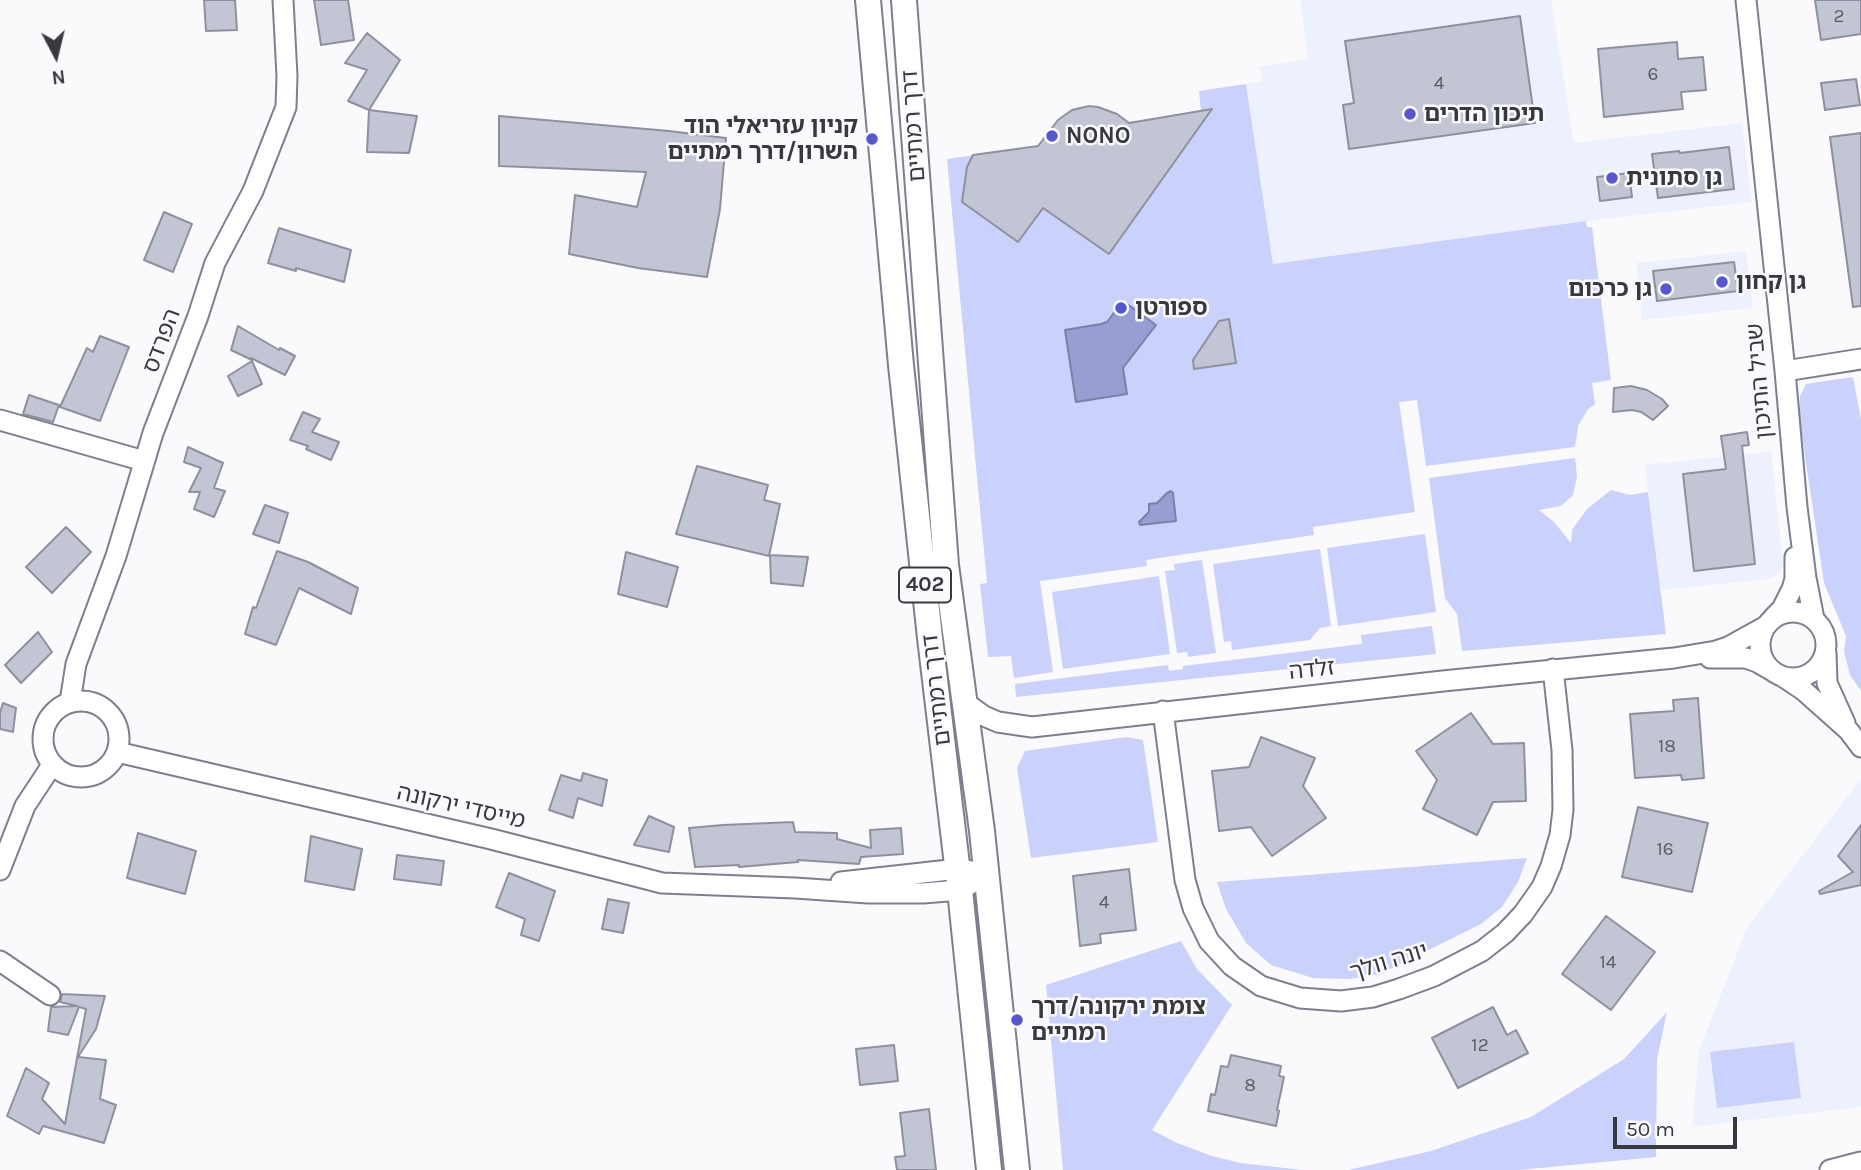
<!DOCTYPE html>
<meta charset="utf-8">
<style>
body{margin:0}
#map{position:relative;width:1861px;height:1170px;overflow:hidden;background:#fafafd;font-family:Karla,sans-serif}
canvas{display:block}
.north{position:absolute;left:21px;top:21px;width:70px;height:70px;-webkit-text-stroke:5px #fafafd;paint-order:stroke;rotate:173deg;font-size:19px;font-weight:700;line-height:28px;text-align:center;color:#38393f}
.north::after{content:'';display:block;margin:auto;width:24px;height:32px;background:#38393f;clip-path:polygon(50% 0,100% 100%,50% 72%,0 100%)}
.scale{position:absolute;left:1613px;top:1117px;width:124px;height:32px;box-sizing:border-box;border:4px solid #38393f;border-top:0;padding-left:9px;font-size:21px;line-height:24px;white-space:nowrap;color:#38393f;-webkit-text-stroke:5px #fafafd;paint-order:stroke}
</style>
<div id="map">
<canvas width="1861" height="1170"></canvas>
<div class="north">N</div>
<div class="scale">50 m</div>
</div>
<script>
const ctx = document.querySelector('canvas').getContext('2d');
ctx.lineJoin = 'round';
function paint(path, color) { ctx.fillStyle = color; ctx.fill(path, 'evenodd'); }
const toPath = rows => new Path2D(rows.map(r => 'M' + r).join(''));
function stroke(path, color, width, dash) { ctx.strokeStyle = color; ctx.lineWidth = width; ctx.lineCap = dash ? 'butt' : 'round'; ctx.setLineDash(dash || []); ctx.stroke(path); }
function write(font, color, halo, rows, align = 'center') {
  ctx.font = font + ' Karla,"Noto Sans Hebrew",sans-serif'; ctx.lineWidth = 5; ctx.setLineDash([]); ctx.textBaseline = 'middle'; ctx.strokeStyle = halo; ctx.fillStyle = color; for (const [text, x, y, turn = 0] of rows) {
    ctx.save(); ctx.translate(x, y); ctx.rotate((+turn || 0) * Math.PI / 180); ctx.textAlign = isNaN(turn) ? turn : align; if (halo) ctx.strokeText(text, 0, 0); ctx.fillText(text, 0, 0); ctx.restore();
  }
}
paint(toPath([
 [1300,0,1551,0,1574,143,1742,123,1752,202,1586,221,1273,264,1246,84,1262,82,1260,67,1308,59],
 [1746,251,1753,308,1642,320,1636,263],
 [1771,451,1783,564,1781,570,1776,576,1769,579,1661,590,1645,465],
 [1861,779,1861,1107,1692,1127,1699,1050,1747,928]
]), '#edf0fd');
paint(toPath([
 [1246,84,1273,264,1586,221,1587,227,1592,227,1611,380,1592,383,1595,404,1588,409,1578,426,1575,447,1426,466,1417,400,1399,402,1415,512,1313,527,1314,535,1146,560,1147,566,1040,581,1053,672,1014,678,1011,656,988,657,980,584,987,583,947,159,1038,146,1072,110,1080,107,1089,106,1112,114,1114,112,1137,129,1147,126,1146,120,1201,111,1199,91],
 [1853,377,1861,419,1861,691,1850,675,1844,651,1846,636,1824,583,1799,416,1800,396,1806,384],
 [1575,458,1577,477,1573,495,1561,506,1539,510,1554,522,1571,543,1572,530,1587,509,1611,490,1630,495,1648,492,1666,634,1462,651,1457,614,1445,598,1429,478],
 [1425,534,1436,612,1338,626,1327,548],
 [1320,549,1331,626,1320,628,1310,640,1232,650,1231,641,1224,642,1213,564],
 [1202,560,1216,653,1188,657,1187,652,1177,653,1165,571,1175,570,1174,564],
 [1159,576,1170,654,1063,669,1052,592],
 [1432,626,1436,654,1016,697,1015,684,1168,665,1169,671,1183,669,1183,666,1362,644,1361,635],
 [1127,737,1143,740,1158,842,1031,858,1017,768,1025,751],
 [1527,858,1518,882,1502,907,1481,924,1380,974,1349,979,1313,978,1271,965,1246,943,1226,909,1217,882],
 [1181,941,1197,969,1232,1005,1152,1130,1177,1143,1212,1156,1241,1163,1302,1170,1063,1170,1046,985],
 [1667,1012,1657,1059,1656,1157,1519,1170,1348,1170,1431,1151,1531,1117,1624,1059],
 [1794,1042,1801,1098,1717,1108,1710,1052]
]), '#cad1fb');
const water = toPath([
 [1123,301,1156,325,1123,368,1127,394,1076,402,1065,330,1101,324,1107,322,1123,301],
 [1171,491,1173,493,1176,521,1140,525,1139,522,1149,512,1149,504,1157,503,1167,493,1171,491]
]);
paint(water, '#989ed2');
stroke(water, '#7b80a6', 2);
const building = toPath([
 [204,0,235,0,237,30,206,31,204,0],
 [314,0,348,0,354,40,321,45,314,0],
 [1815,0,1861,0,1861,34,1821,40,1815,0],
 [1520,16,1535,123,1349,149,1343,105,1354,103,1345,41,1520,16],
 [367,33,400,60,369,110,348,101,367,70,345,63,367,33],
 [1677,42,1678,59,1703,57,1706,90,1681,92,1683,109,1604,117,1598,49,1677,42],
 [1856,79,1860,105,1825,110,1821,83,1856,79],
 [1089,106,1098,107,1117,114,1129,123,1212,109,1109,254,1043,208,1018,242,962,202,967,167,973,155,1038,146,1058,120,1072,110,1089,106],
 [369,110,417,116,409,153,367,152,369,110],
 [499,116,669,131,726,138,720,209,707,277,638,268,569,254,575,195,637,207,646,172,499,166,499,116],
 [1861,133,1861,306,1853,307,1830,137,1861,133],
 [1729,147,1734,189,1658,198,1652,154,1679,151,1680,153,1729,147],
 [1629,173,1632,197,1600,201,1597,177,1629,173],
 [164,212,192,224,173,272,144,260,164,212],
 [279,228,351,250,344,282,296,268,296,271,268,263,279,228],
 [1734,262,1738,291,1657,301,1653,271,1734,262],
 [1229,319,1236,363,1194,369,1193,360,1219,321,1229,319],
 [238,326,279,350,280,348,295,356,285,375,251,358,252,360,231,350,238,326],
 [100,336,129,347,100,421,60,407,87,348,93,352,100,336],
 [252,361,262,384,238,396,228,376,252,361],
 [1631,386,1647,390,1662,399,1668,406,1653,420,1641,412,1632,410,1613,412,1614,388,1631,386],
 [29,395,59,405,53,422,23,414,29,395],
 [303,412,320,419,312,432,339,442,331,460,306,449,308,446,290,440,303,412],
 [1747,432,1749,445,1742,446,1755,564,1694,571,1683,474,1726,469,1721,436,1747,432],
 [188,447,223,463,214,488,225,491,214,517,194,509,200,492,189,492,201,468,184,462,188,447],
 [697,466,768,485,764,500,780,504,769,556,676,534,697,466],
 [265,505,288,513,279,543,253,534,265,505],
 [66,527,91,552,52,593,26,567,66,527],
 [277,551,308,562,358,588,351,614,299,588,276,645,245,634,253,607,256,608,277,551],
 [626,552,678,567,667,607,618,594,626,552],
 [770,555,808,557,803,586,771,583,770,555],
 [38,632,52,652,21,683,5,665,38,632],
 [1698,698,1704,778,1682,780,1681,775,1635,778,1630,714,1674,711,1673,700,1698,698],
 [3,703,16,708,13,732,0,729,0,713,3,703],
 [1471,713,1493,744,1524,743,1526,801,1493,802,1477,835,1423,809,1437,780,1416,751,1471,713],
 [1261,737,1315,758,1303,786,1326,818,1272,856,1251,827,1219,831,1212,771,1249,767,1261,737],
 [583,773,607,780,602,806,578,798,573,818,549,810,561,775,581,781,583,773],
 [1638,807,1708,823,1692,892,1622,877,1638,807],
 [649,816,674,827,669,852,634,845,649,816],
 [793,822,795,832,837,833,837,839,871,848,870,830,901,828,903,854,861,857,859,864,798,860,798,862,739,867,739,865,695,867,689,828,723,825,793,822],
 [1861,825,1861,885,1820,894,1819,891,1853,872,1838,856,1861,825],
 [138,833,196,851,185,894,127,878,138,833],
 [311,836,362,849,354,890,305,881,311,836],
 [397,855,444,861,441,885,394,879,397,855],
 [1129,869,1136,930,1100,934,1101,943,1080,946,1073,876,1129,869],
 [509,873,555,891,539,941,521,935,525,919,496,907,509,873],
 [608,899,629,903,623,933,602,929,608,899],
 [1606,916,1655,952,1611,1010,1562,974,1606,916],
 [62,994,105,996,96,1029,78,1057,106,1060,100,1099,116,1105,104,1143,43,1126,39,1134,7,1116,26,1068,49,1083,42,1099,65,1124,86,1009,79,1007,68,1035,48,1031,51,1007,77,1006,60,1002,62,994],
 [1493,1007,1507,1035,1516,1030,1528,1053,1458,1088,1432,1038,1493,1007],
 [894,1045,898,1081,860,1085,856,1049,894,1045],
 [1231,1055,1281,1066,1279,1076,1284,1077,1277,1110,1279,1111,1276,1126,1208,1111,1211,1094,1215,1095,1221,1066,1228,1067,1231,1055],
 [929,1109,936,1170,897,1170,895,1157,905,1156,900,1113,929,1109]
]);
paint(building, '#c2c5d4');
stroke(building, '#8e909f', 2);
const minor = toPath([
 [1746,0,1785,371,1797,507,1806,578,1814,619],
 [1785,371,1861,359],
 [0,420,144,461],
 '1760 645a33 33 0 1 1 66 0a33 33 0 1 1-66 0Z',
 [1773,618,1782,609,1792,589,1795,579,1795,557],
 [1826,653,1827,683,1845,723],
 [1710,658,1746,658,1757,662,1771,670],
 [1782,676,1803,690,1849,731,1861,747],
 '43 739a38 38 0 1 1 76 0a38 38 0 1 1-76 0Z',
 [963,701,984,716,998,722,1032,727,1443,681,1674,658,1716,651,1728,647,1766,626],
 [70,702,76,664,116,556,153,433,198,316,215,263,253,191,286,107,287,76,283,0],
 [1163,711,1185,880,1193,908,1209,941,1232,966,1261,986,1300,998,1341,1001,1373,997,1399,989,1434,976,1482,951,1505,933,1523,914,1542,887,1551,866,1560,835,1563,810,1562,750,1553,669],
 [117,752,491,839,662,883,795,888,868,893,923,893,960,890,987,874],
 [0,870,25,806,52,765],
 [841,882,958,869,971,871],
 [0,961,50,995],
 [1830,1170,1861,1162]
]);
const major = toPath([
 [868,0,901,365,930,638,960,890,989,1170],
 [904,0,946,565,982,831,1017,1170]
]);
stroke(minor, '#7d7f8d', 23);
stroke(major, '#7d7f8d', 28);
stroke(minor, '#fff', 19);
stroke(major, '#fff', 24);
for (const [x, y, r, color] of [
 [1410,114,7,"#5857cf"],
 [1052,136,7,"#5857cf"],
 [872,139,7,"#5857cf"],
 [1612,178,7,"#5857cf"],
 [1722,282,7,"#5857cf"],
 [1666,289,7,"#5857cf"],
 [1121,308,7,"#5857cf"],
 [1017,1020,7,"#5857cf"]
]) { const dot = new Path2D(); dot.arc(x, y, r, 0, 2 * Math.PI); ctx.fillStyle = color; ctx.fill(dot); stroke(dot, '#fafafd', 2.5); }
write('19px', '#5a5c64', null, [
 ["2",1839,17],
 ["6",1653,75],
 ["4",1439,84],
 ["18",1667,747],
 ["16",1665,850],
 ["4",1104,903],
 ["14",1608,963],
 ["12",1480,1046],
 ["8",1250,1086]
]);
for (const [x, y, w] of [
 [925,585,52]
]) { const box = new Path2D(); box.roundRect(x - w / 2, y - 17.5, w, 35, 5); ctx.fillStyle = '#fafafd'; ctx.fill(box); stroke(box, '#38393f', 2); }
write('bold 21px', '#38393f', null, [
 ["402",925,585]
]);
write('bold 23px', '#38393f', '#fafafd', [
 ["תיכון הדרים",1424,114],
 ["קניון עזריאלי הוד",858,126,"right"],
 ["השרון/דרך רמתיים",858,152,"right"],
 ["NONO",1066,136],
 ["גן סתונית",1626,178],
 ["גן קחון",1736,282],
 ["גן כרכום",1652,289,"right"],
 ["ספורטן",1135,308],
 ["צומת ירקונה/דרך",1031,1007],
 ["רמתיים",1031,1033]
], 'left');
write('23px', '#38393f', '#fafafd', [
 ["דרך רמתיים",914,126,-94],
 ["הפרדס",162,341,-69],
 ["שביל התיכון",1760,381,-95],
 ["זלדה",1312,670,-6],
 ["דרך רמתיים",937,690,-97],
 ["מייסדי ירקונה",461,807,13],
 ["יונה וולך",1389,962,-17]
]);
</script>
